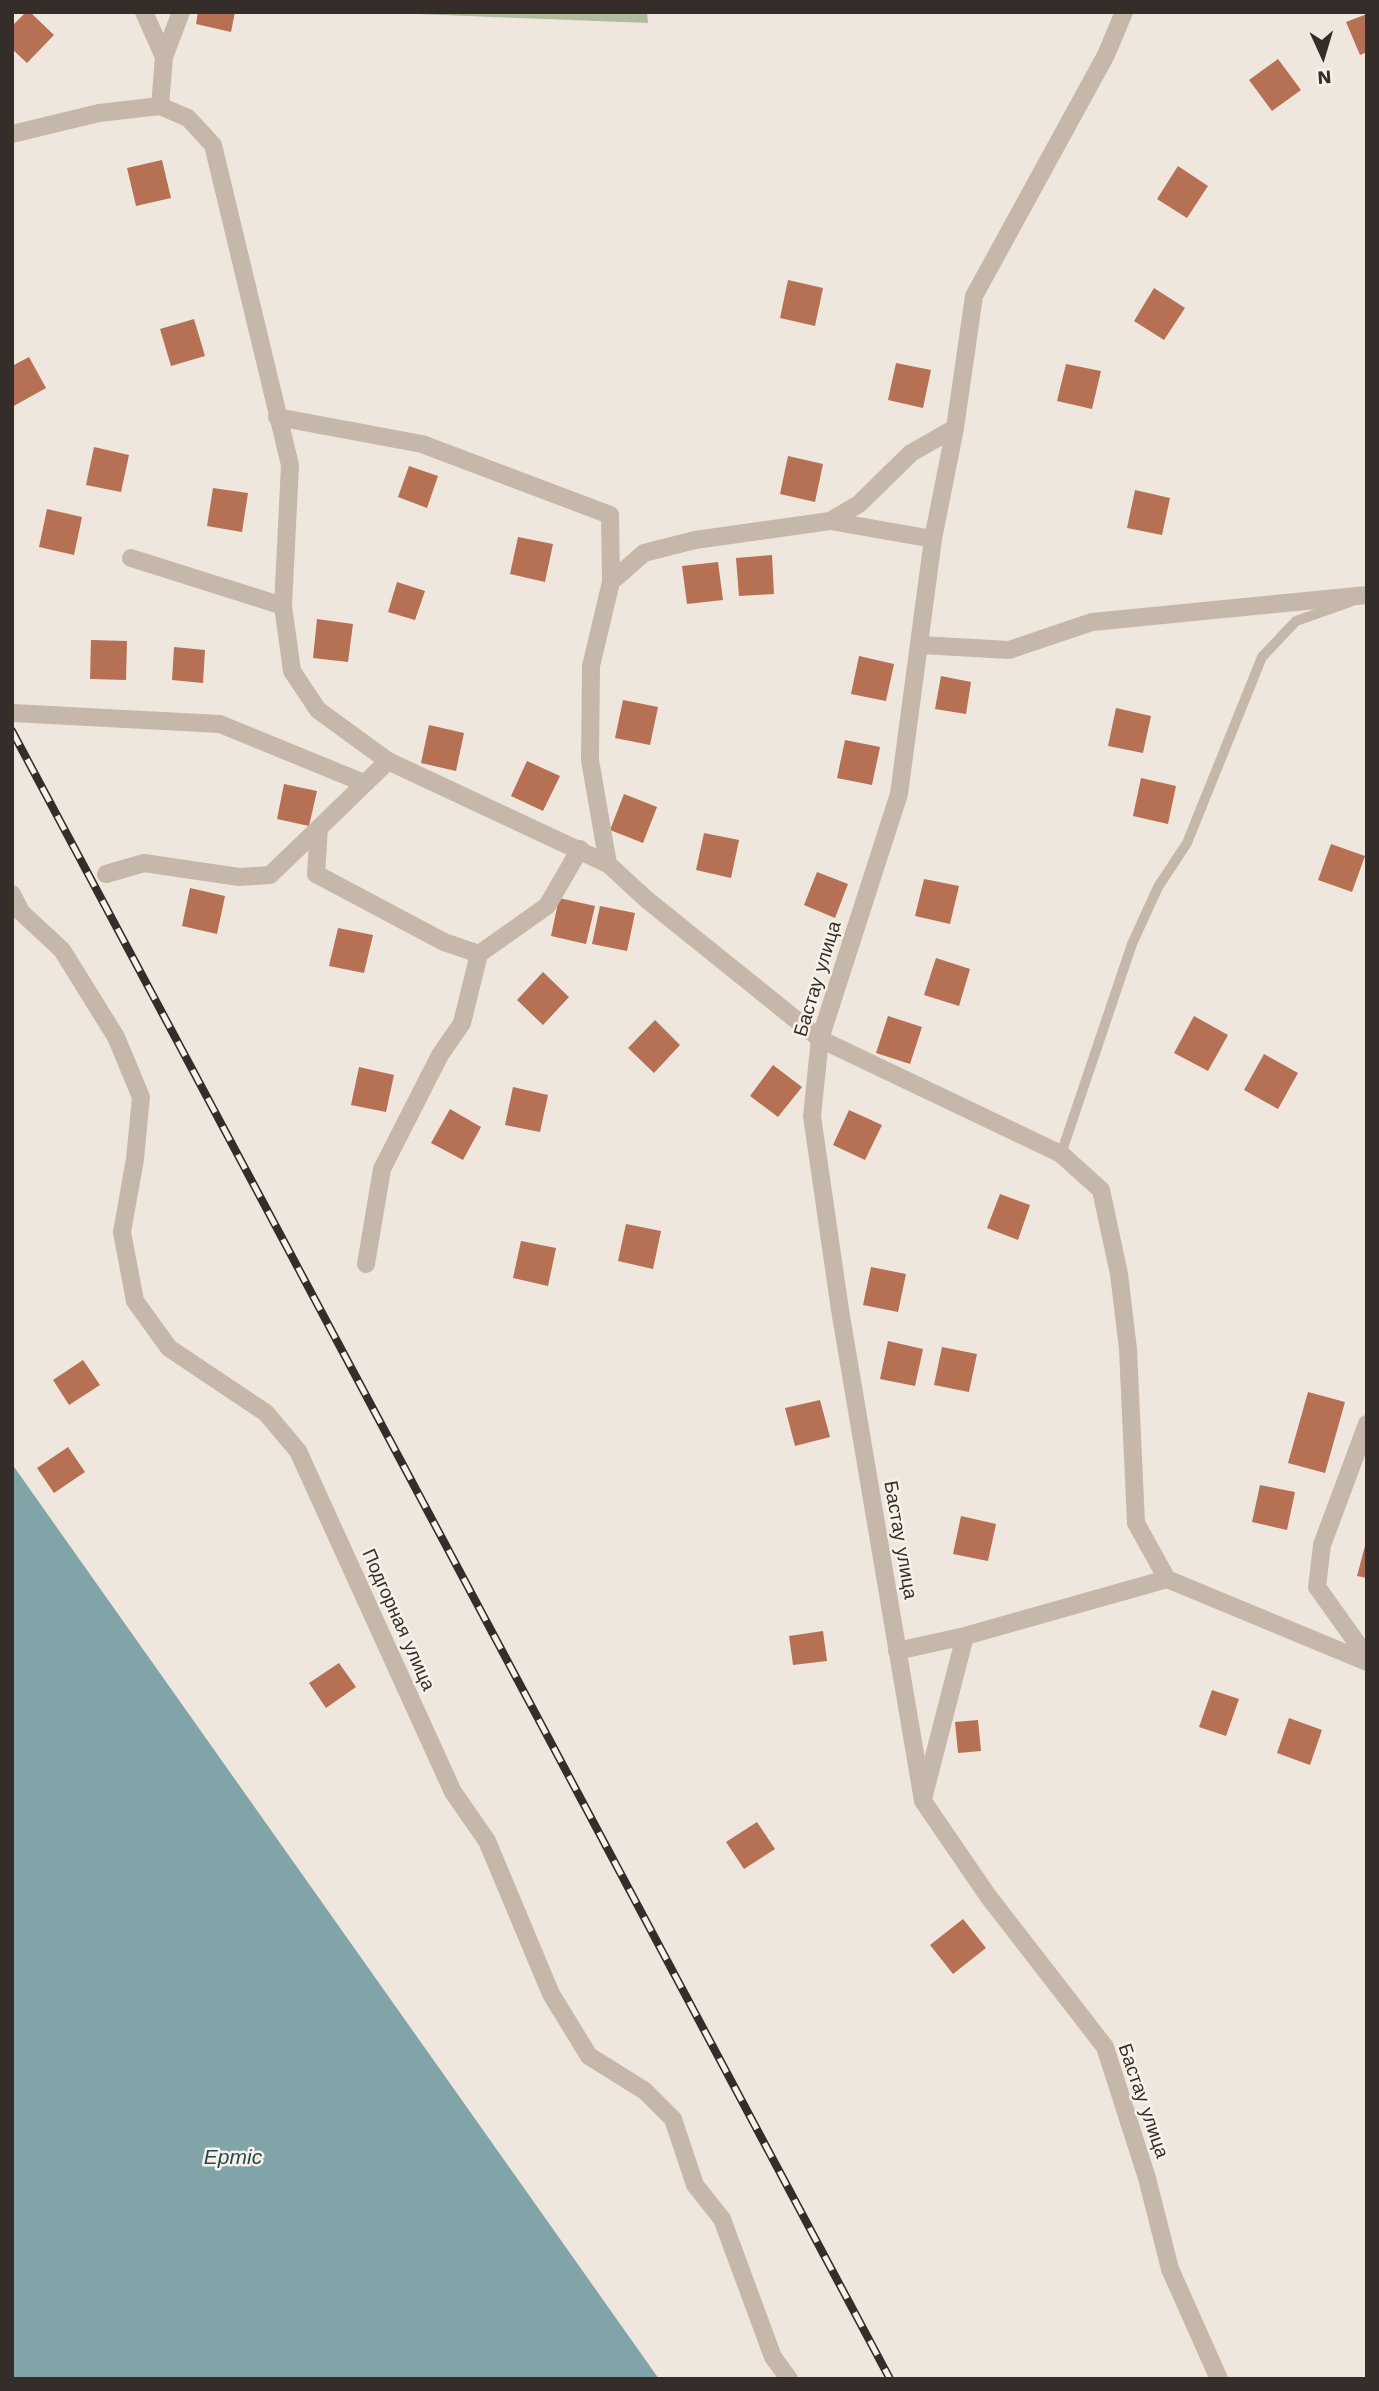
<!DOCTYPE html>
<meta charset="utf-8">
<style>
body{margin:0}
#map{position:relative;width:1379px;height:2391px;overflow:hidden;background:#efe7dd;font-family:"Work Sans",sans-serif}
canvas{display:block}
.frame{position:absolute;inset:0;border:14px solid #342d29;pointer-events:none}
.north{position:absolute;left:1288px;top:21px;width:70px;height:70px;-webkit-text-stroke:5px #f7f1e9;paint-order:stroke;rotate:176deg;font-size:19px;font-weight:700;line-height:28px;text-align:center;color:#342d29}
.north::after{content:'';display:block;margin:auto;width:24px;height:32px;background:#342d29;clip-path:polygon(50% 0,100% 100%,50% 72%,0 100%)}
</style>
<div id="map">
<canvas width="1379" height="2391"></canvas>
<div class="frame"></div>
<div class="north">N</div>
</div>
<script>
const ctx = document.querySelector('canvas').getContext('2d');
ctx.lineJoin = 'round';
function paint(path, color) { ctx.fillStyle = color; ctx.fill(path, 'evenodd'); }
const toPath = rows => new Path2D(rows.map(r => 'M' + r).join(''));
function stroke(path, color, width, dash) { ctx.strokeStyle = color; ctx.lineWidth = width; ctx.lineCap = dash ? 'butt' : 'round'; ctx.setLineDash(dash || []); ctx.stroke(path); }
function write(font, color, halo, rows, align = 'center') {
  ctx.font = font + ' "Work Sans",sans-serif'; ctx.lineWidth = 5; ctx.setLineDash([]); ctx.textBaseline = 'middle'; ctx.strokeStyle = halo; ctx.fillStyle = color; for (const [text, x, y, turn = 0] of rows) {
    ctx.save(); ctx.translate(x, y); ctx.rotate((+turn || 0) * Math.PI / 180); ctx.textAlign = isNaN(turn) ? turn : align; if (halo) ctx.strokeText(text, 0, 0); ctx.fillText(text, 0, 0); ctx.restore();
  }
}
paint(toPath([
 [365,12,647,12,648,23]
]), '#b0bc9f');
paint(toPath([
 [12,1464,659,2379,12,2379]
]), '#80a4a8');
paint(toPath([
 [26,12,30,12,54,35,27,63,12,49,12,26],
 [198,12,235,12,231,32,196,24],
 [1367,14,1367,52,1360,55,1346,22],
 [1278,59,1301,90,1272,111,1249,80],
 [162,160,171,198,136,206,127,168],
 [1178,166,1208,186,1187,218,1157,199],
 [788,280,823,288,815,326,780,318],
 [1154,288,1185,308,1164,340,1134,321],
 [194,319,205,356,171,366,160,329],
 [29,357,46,388,12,407,12,366],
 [896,363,931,370,923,408,888,400],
 [1066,364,1101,371,1092,409,1057,401],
 [94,447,129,455,121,492,86,485],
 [788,456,823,464,815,502,780,494],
 [409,466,438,476,427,508,398,497],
 [213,488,248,493,242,532,207,526],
 [1135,490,1170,498,1162,535,1127,528],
 [47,509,82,517,74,555,39,547],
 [518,537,553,544,545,582,510,574],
 [772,555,774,594,739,596,736,558],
 [718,562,723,600,687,604,682,566],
 [397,582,425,591,415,620,388,612],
 [317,619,353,624,348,662,313,658],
 [91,640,127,641,126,680,90,679],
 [174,647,205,650,203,683,172,680],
 [859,656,894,664,886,701,851,694],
 [941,676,971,682,966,714,935,709],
 [623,700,658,707,650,745,615,738],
 [1116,708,1151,716,1143,753,1108,746],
 [429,725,464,733,456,771,421,763],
 [845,740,880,747,872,785,837,778],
 [527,761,560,776,543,811,511,796],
 [1141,778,1176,786,1168,824,1133,816],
 [284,784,317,791,309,826,277,819],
 [624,794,657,807,643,843,610,830],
 [704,833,739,840,731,878,696,870],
 [1331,844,1365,856,1352,892,1318,880],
 [817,872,848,884,835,918,804,905],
 [924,879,959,886,950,924,915,916],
 [190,888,225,896,217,934,182,926],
 [559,898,595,906,586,944,551,936],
 [600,906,635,913,627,951,592,944],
 [338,928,373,935,364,973,329,966],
 [936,958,970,969,959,1006,924,995],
 [543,972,569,997,543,1025,517,1000],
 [888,1016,922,1027,910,1064,876,1053],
 [1194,1016,1228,1035,1208,1071,1174,1053],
 [655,1020,680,1045,654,1073,628,1048],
 [1264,1054,1298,1073,1278,1109,1244,1090],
 [773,1065,802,1087,778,1117,750,1096],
 [359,1067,394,1075,386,1112,351,1105],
 [513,1087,548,1095,540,1132,505,1125],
 [450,1109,481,1127,463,1160,431,1143],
 [849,1110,882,1125,865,1160,833,1145],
 [1000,1194,1030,1205,1018,1240,987,1228],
 [626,1224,661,1231,653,1269,618,1261],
 [521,1241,556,1248,548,1286,513,1278],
 [871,1267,906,1274,898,1312,863,1305],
 [888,1341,923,1349,915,1386,880,1379],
 [942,1347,977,1354,969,1392,934,1385],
 [83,1360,100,1385,69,1405,53,1380],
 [1308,1392,1345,1402,1325,1473,1288,1463],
 [820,1400,830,1437,795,1446,785,1408],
 [68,1447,85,1472,54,1493,37,1468],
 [1260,1485,1295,1492,1287,1530,1252,1522],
 [961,1516,996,1524,988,1561,953,1554],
 [1366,1542,1367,1542,1367,1578,1357,1576],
 [823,1631,827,1661,793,1665,789,1636],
 [339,1663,356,1687,326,1708,309,1683],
 [1212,1690,1239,1699,1226,1736,1199,1727],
 [1289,1718,1322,1730,1310,1765,1277,1753],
 [978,1720,981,1751,958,1753,955,1722],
 [757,1822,775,1849,744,1869,726,1842],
 [963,1919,986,1948,953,1974,930,1945]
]), '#b67154');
stroke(toPath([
 [1061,1154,1132,944,1158,887,1187,843,1262,657,1296,621,1350,602]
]), '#c5b8ab', 10);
stroke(toPath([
 [1124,12,1106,55,974,296,955,428,933,539,899,794,820,1039,812,1116,840,1310,923,1801,988,1896,1105,2047,1147,2178,1170,2269,1219,2379],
 [164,57,181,12],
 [12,134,99,113,160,106,164,57,144,12],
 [277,417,422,444,610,515,611,582],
 [830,521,859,504,911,453,955,428],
 [131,558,283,606],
 [921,645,1009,650,1092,622,1367,595],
 [12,713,220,724,364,783],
 [388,761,319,828,316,874,444,942,479,954],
 [608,864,590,760,591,666,611,582,644,553,695,540,830,521,933,539],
 [106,874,144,863,239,877,270,875,319,828],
 [12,894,21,912,62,950,116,1037,141,1097,135,1159,122,1232,135,1301,169,1348,266,1413,298,1451,453,1792,487,1841,551,1994,589,2056,645,2091,673,2119,695,2185,722,2219,773,2357,789,2379],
 [366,1264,382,1169,440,1055,462,1023,479,954,547,906,580,849],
 [1367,1424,1322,1545,1317,1587,1367,1657],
 [897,1651,965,1636],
 [924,1795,965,1636,1167,1579]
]), '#c5b8ab', 18);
stroke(toPath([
 [160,106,188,118,213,145,290,465,283,606,292,671,318,710,388,761,608,864,646,899,820,1039,1061,1154,1101,1190,1119,1274,1128,1349,1136,1523,1167,1579,1367,1662]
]), '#c5b8ab', 18);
const rail = toPath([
 [12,731,890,2379]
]);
stroke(rail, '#342d29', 8);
stroke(rail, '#f7f1e9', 5, [16]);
write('19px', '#342d29', '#f7f1e9', [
 ["Бастау улица",818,979,-73],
 ["Бастау улица",900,1540,80],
 ["Подгорная улица",398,1620,66],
 ["Бастау улица",1143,2101,71]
]);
write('italic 21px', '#244a50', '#f7f1e9', [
 ["Ертіс",233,2158]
]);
</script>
